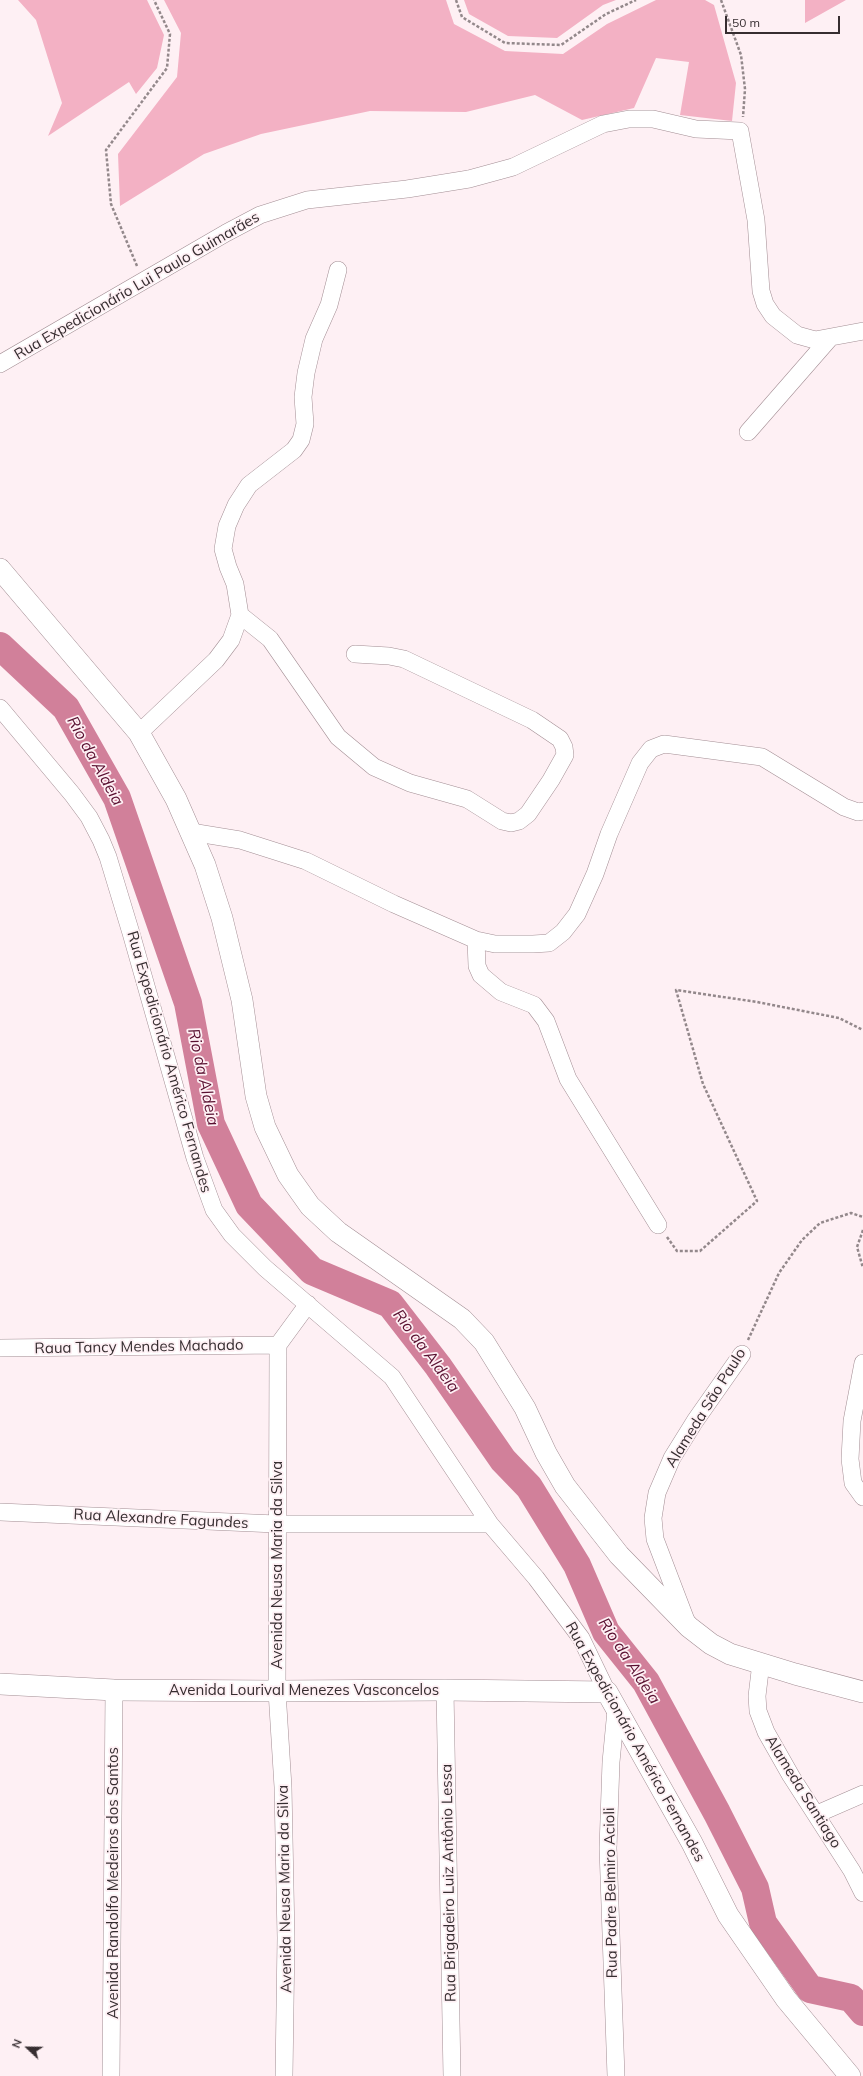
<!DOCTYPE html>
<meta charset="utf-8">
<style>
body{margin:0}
#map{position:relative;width:863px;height:2076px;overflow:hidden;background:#fef0f4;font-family:Mulish,sans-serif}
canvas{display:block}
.north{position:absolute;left:8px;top:2028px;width:40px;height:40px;-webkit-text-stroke:3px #fef0f4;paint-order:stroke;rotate:292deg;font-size:11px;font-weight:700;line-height:16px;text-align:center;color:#362d30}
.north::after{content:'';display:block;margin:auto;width:14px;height:18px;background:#362d30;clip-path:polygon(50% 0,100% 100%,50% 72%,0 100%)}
.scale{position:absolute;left:725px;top:16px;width:115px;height:18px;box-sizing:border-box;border:2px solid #362d30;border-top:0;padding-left:5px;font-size:12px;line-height:14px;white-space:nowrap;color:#362d30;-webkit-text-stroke:3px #fef0f4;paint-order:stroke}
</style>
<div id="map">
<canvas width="863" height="2076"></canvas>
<div class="north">N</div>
<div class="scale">50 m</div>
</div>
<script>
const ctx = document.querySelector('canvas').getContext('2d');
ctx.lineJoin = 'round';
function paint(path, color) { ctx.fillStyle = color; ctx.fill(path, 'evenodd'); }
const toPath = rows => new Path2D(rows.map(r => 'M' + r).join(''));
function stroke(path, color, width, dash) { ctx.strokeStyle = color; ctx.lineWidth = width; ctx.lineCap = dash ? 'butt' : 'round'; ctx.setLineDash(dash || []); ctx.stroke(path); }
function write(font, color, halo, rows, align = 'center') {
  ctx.font = font + ' Mulish,sans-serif'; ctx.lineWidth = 3.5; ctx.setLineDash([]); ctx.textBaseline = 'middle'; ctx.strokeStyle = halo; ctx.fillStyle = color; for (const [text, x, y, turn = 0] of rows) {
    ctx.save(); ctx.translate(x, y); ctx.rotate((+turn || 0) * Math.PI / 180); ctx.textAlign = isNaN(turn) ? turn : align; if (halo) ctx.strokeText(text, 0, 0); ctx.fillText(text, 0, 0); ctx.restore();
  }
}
paint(toPath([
 [18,0,147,0,164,35,157,68,136,94,129,82,48,136,62,103,36,20],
 [164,0,446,0,454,24,505,51,563,54,607,24,656,0,705,0,714,5,736,83,732,121,680,115,689,62,656,58,634,108,582,120,535,95,466,112,370,111,261,134,204,154,120,206,118,154,177,77,181,33],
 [464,0,616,0,603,5,557,38,508,36,469,14],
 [805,0,846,0,805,23]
]), '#f3b1c4');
stroke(toPath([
 [0,646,66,708,117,798,188,1003,211,1124,249,1205,312,1271,390,1304,438,1366,503,1460,529,1487,577,1565,606,1632,646,1682,717,1813,755,1888,763,1923,810,1989,851,1998,863,2012]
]), '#d1809a', 28);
const minor = toPath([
 [0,364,226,233,260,215,307,200,407,189,469,179,513,167,603,124,629,119,653,119,696,129,740,131,756,220,761,291,765,304,773,316,797,335,815,340,863,331],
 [748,432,830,338],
 [240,615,270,639,338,737,374,767,410,783,467,799,502,821,511,823,519,821,528,814,551,780,565,755,564,747,560,739,532,720,404,659,389,656,355,654],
 [0,708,72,794,89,817,101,840,108,857,131,933,195,1158,214,1210,232,1235,265,1268,392,1377,490,1524,536,1578,581,1638,607,1692],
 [139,733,216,660,231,640,240,615,235,584,228,567,223,549,227,526,236,505,249,485,294,450,301,440,305,424,303,397,306,373,314,339,329,305,338,270],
 [191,832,240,840,306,861,394,904,476,940,495,944,533,944,549,943,563,932,577,914,595,874,609,834,640,763,651,749,664,744,762,757,844,807,858,812,863,811],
 [476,940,477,966,481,975,501,992,534,1005,546,1021,568,1079,658,1225],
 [0,1348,278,1345],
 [863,1363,852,1421,850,1459,853,1483,863,1497],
 [0,1512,276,1524,490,1524],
 [687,1623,655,1539,653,1518,657,1493,672,1458,695,1421,742,1354],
 [761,1663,757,1696,758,1711,766,1732,791,1776,852,1871,863,1893],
 [445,1690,452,2076],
 [817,1814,863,1794],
 [111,2076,114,1690],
 [284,2076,286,1938,283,1787,277,1691,278,1345,308,1304],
 [616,2076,608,1848,611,1762,616,1710]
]);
const tertiary = toPath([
 [0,569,139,733,176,799,205,865,222,918,242,1000,256,1096,265,1127,288,1175,310,1206,338,1232,462,1319,484,1342,525,1408,546,1453,565,1486,619,1555,689,1627,711,1644,730,1654,795,1674,863,1692],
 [0,1684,114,1690,277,1691,445,1690,607,1692,692,1843,728,1915,786,1999,850,2076]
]);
stroke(minor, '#a38e94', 18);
stroke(tertiary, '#a38e94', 22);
stroke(toPath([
 [456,0,462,17,505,43,561,45,606,14,636,0],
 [721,0,741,55,745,89,743,117],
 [137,266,111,204,106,150,167,68,170,34,154,0],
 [863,1230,857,1247,863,1268],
 [667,1237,677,1251,700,1251,757,1201,703,1084,676,990,757,1002,839,1018,863,1030],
 [748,1340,779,1273,802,1240,820,1223,851,1213,863,1217]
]), '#93888b', 2.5, [3, 2]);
stroke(minor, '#fff', 17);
stroke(tertiary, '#fff', 21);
write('15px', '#362d30', '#fef0f4', [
 ["Rua Expedicionário Lui Paulo Guimarães",137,286,-30],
 ["Rua Expedicionário Américo Fernandes",169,1062,74],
 ["Raua Tancy Mendes Machado",139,1347,-1],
 ["Alameda São Paulo",706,1408,-58],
 ["Rua Alexandre Fagundes",161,1519,3],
 ["Avenida Neusa Maria da Silva",277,1565,-90],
 ["Avenida Lourival Menezes Vasconcelos",304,1690],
 ["Rua Expedicionário Américo Fernandes",635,1742,61],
 ["Alameda Santiago",803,1792,58],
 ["Avenida Randolfo Medeiros dos Santos",113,1883,-90],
 ["Rua Brigadeiro Luiz Antônio Lessa",449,1883,-91],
 ["Avenida Neusa Maria da Silva",285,1889,-91],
 ["Rua Padre Belmiro Acioli",611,1893,-91]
]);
write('italic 16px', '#591030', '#fef0f4', [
 ["Rio da Aldeia",95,761,61],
 ["Rio da Aldeia",203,1077,78],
 ["Rio da Aldeia",426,1351,53],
 ["Rio da Aldeia",629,1661,57]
]);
</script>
